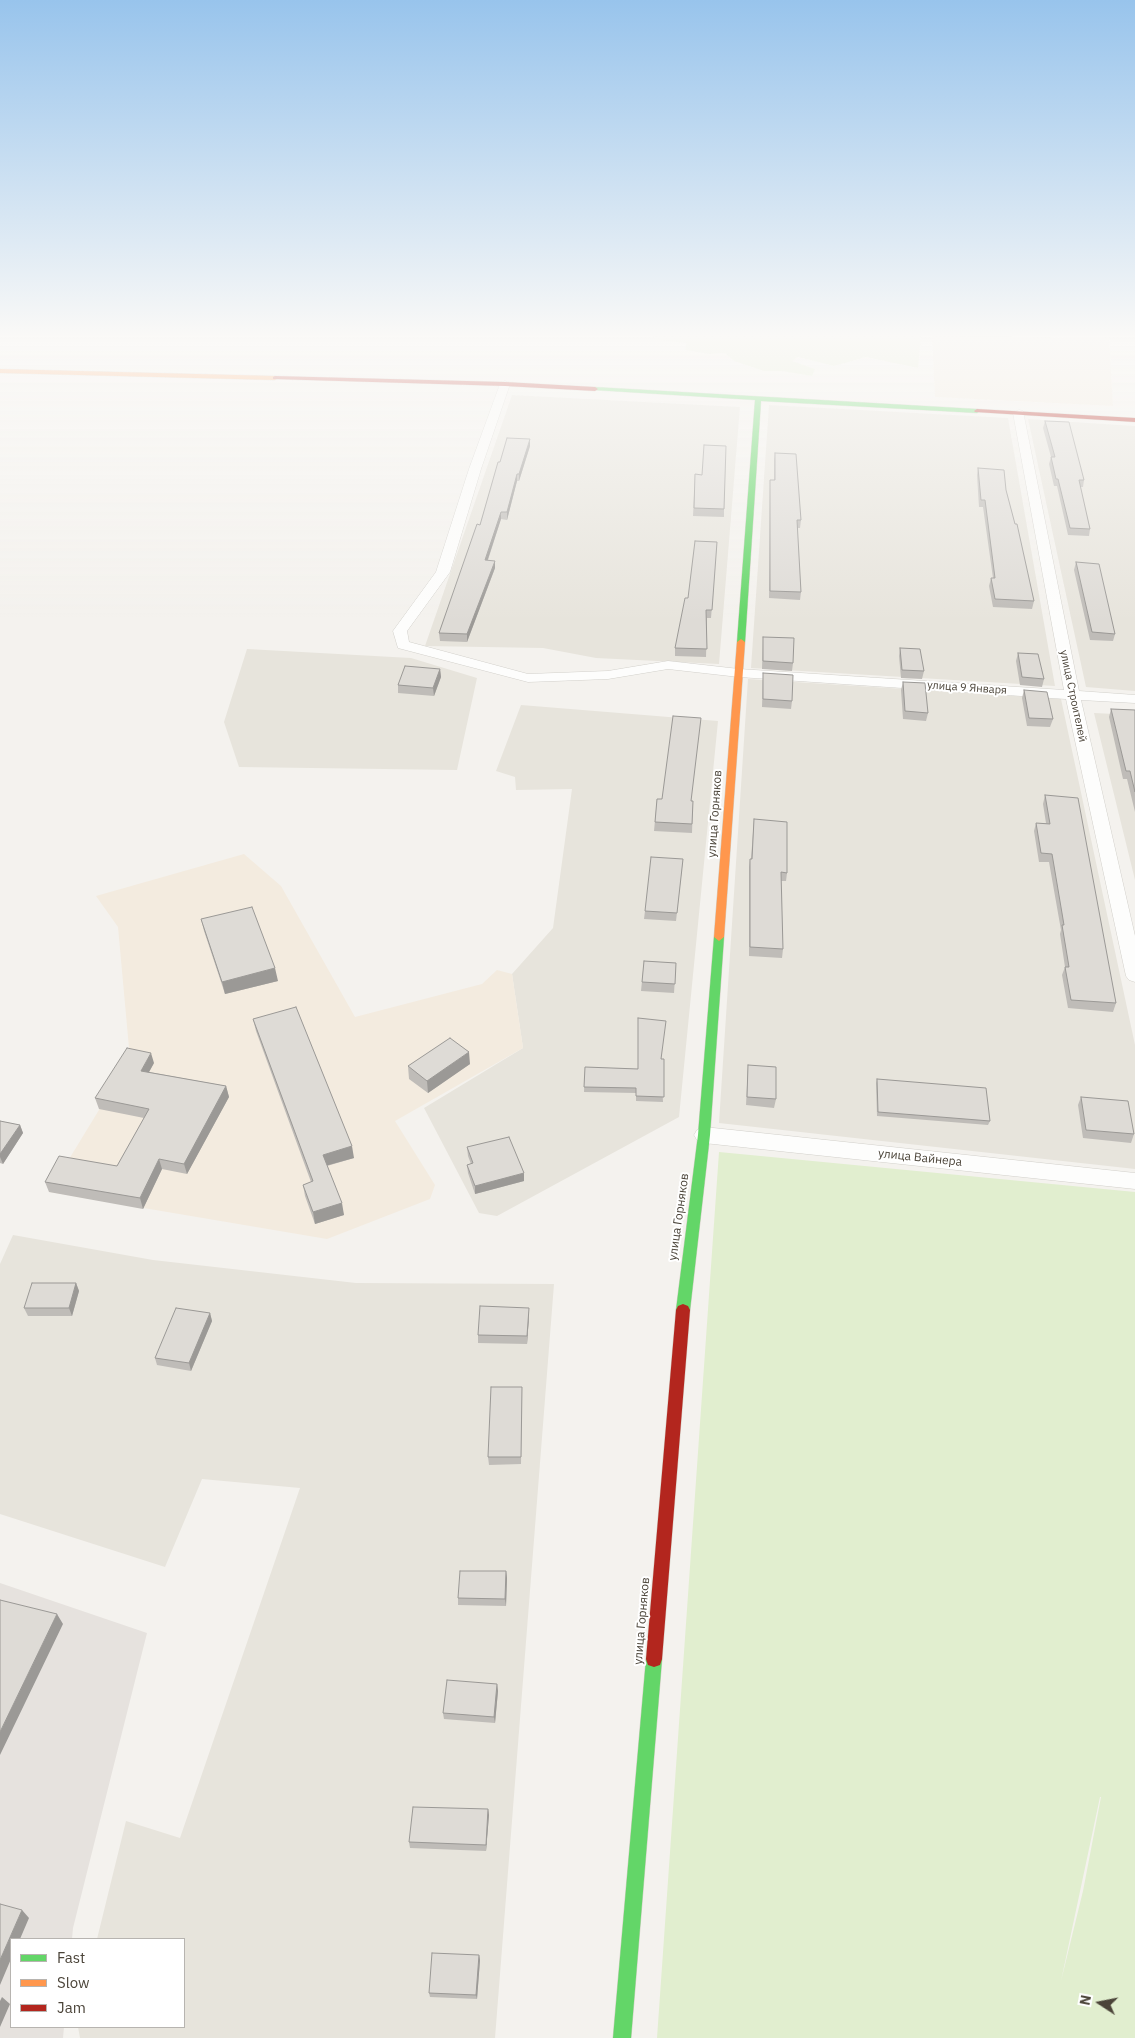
<!DOCTYPE html>
<meta charset="utf-8">
<style>
body{margin:0}
#map{position:relative;width:1135px;height:2038px;overflow:hidden;background:#f4f2ee;font-family:"IBM Plex Sans",sans-serif}
canvas{display:block}
.legend{position:absolute;left:10px;top:1938px;width:175px;height:90px;box-sizing:border-box;background:#fff;border:1px solid #b7b4b0;margin:0;padding:6px 9px;list-style:none;font-size:15px;color:#4b4439}
.legend li{display:flex;align-items:center;gap:10px;height:25px}
.legend b{width:25px;border:1px solid #b7b4b0}
.north{position:absolute;left:1075px;top:1978px;width:50px;height:50px;-webkit-text-stroke:4px #fff;paint-order:stroke;rotate:281deg;font-size:14px;font-weight:700;line-height:20px;text-align:center;color:#4b4439}
.north::after{content:'';display:block;margin:auto;width:18px;height:22px;background:#4b4439;clip-path:polygon(50% 0,100% 100%,50% 72%,0 100%)}
</style>
<div id="map">
<canvas width="1135" height="2038"></canvas>
<ul class="legend">
<li><b style="height:6px;background:#63d668"></b>Fast</li>
<li><b style="height:6px;background:#ff974d"></b>Slow</li>
<li><b style="height:6px;background:#b3261e"></b>Jam</li>
</ul>
<div class="north">N</div>
</div>
<script>
const ctx = document.querySelector('canvas').getContext('2d');
ctx.lineJoin = 'round';
function paint(path, color) { ctx.fillStyle = color; ctx.fill(path, 'evenodd'); }
const toPath = rows => new Path2D(rows.map(r => 'M' + r).join(''));
function stroke(path, color, width, dash) { ctx.strokeStyle = color; ctx.lineWidth = width; ctx.lineCap = dash ? 'butt' : 'round'; ctx.setLineDash(dash || []); ctx.stroke(path); }
function write(font, color, halo, rows, align = 'center') {
  ctx.font = font + ' "IBM Plex Sans",sans-serif'; ctx.lineWidth = 4; ctx.setLineDash([]); ctx.textBaseline = 'middle'; ctx.strokeStyle = halo; ctx.fillStyle = color; for (const [text, x, y, turn = 0] of rows) {
    ctx.save(); ctx.translate(x, y); ctx.rotate((+turn || 0) * Math.PI / 180); ctx.textAlign = isNaN(turn) ? turn : align; if (halo) ctx.strokeText(text, 0, 0); ctx.fillText(text, 0, 0); ctx.restore();
  }
}
paint(toPath([
 [512,395,740,407,719,664,596,658,543,648,425,646],
 [769,405,1008,418,1055,686,751,668],
 [1028,419,1135,426,1135,691,1086,687],
 [247,649,411,658,477,678,457,770,239,767,224,722],
 [748,679,1061,699,1135,1045,1135,1169,719,1123],
 [521,705,718,721,679,1117,497,1216,479,1213,424,1108,523,1048,512,974,553,928,572,789,516,790,515,777,496,771],
 [1094,713,1135,715,1135,880],
 [13,1235,153,1260,356,1283,554,1284,495,2038,80,2038,78,2027,184,2027,184,1939,97,1939,126,1821,180,1838,300,1488,202,1479,165,1567,0,1514,0,1264]
]), '#e7e4dc');
paint(toPath([
 [932,336,1109,338,1113,406,935,397],
 [244,854,281,886,355,1017,482,984,497,970,512,974,523,1048,395,1121,435,1185,430,1199,327,1239,49,1192,130,1059,118,927,96,896]
]), '#f3ebdf');
paint(toPath([
 [0,1583,147,1633,73,1928,72,1939,11,1939,11,2027,64,2027,63,2038,0,2038]
]), '#e6e2de');
paint(toPath([
 [653,336,921,336,918,368,866,357,834,366,798,357,792,361,815,369,812,376,782,371,764,371,734,361,725,353,710,354,685,350,687,343,657,340],
 [719,1152,1135,1192,1135,2038,657,2038],
 [1101,1797,1083,1891,1061,1981,1100,1797]
]), '#e1eecf');
const street = toPath([
 [505,381,510,384,481,469,450,572,407,631,409,642,528,674,608,671,668,661,739,669,1064,690,1013,413,1019,410,1023,411,1079,691,1135,695,1135,703,1081,700,1135,936,1135,982,1129,980,1126,976,1066,699,739,677,668,669,608,679,528,682,398,648,393,631,436,572,469,469,500,384,505,381],
 [704,1127,1135,1173,1135,1189,704,1143,697,1140,694,1135,697,1130,704,1127]
]);
const fast = toPath([
 [595,387,977,409,980,411,977,413,761,401,745,642,741,645,737,642,755,400,593,390,592,389,595,387],
 [719,933,724,937,710,1135,690,1310,688,1314,683,1316,678,1314,676,1310,698,1135,714,937,719,933],
 [654,1651,660,1653,662,1659,631,2038,613,2038,646,1659,648,1653,654,1651]
]);
const slow = toPath([
 [0,369,275,376,278,378,275,380,0,373,0,369],
 [741,639,745,642,724,937,719,941,714,937,737,642,741,639]
]);
const jam = toPath([
 [275,376,505,382,595,387,598,389,595,391,505,386,273,379,273,377,275,376],
 [977,409,1135,418,1135,422,975,412,974,411,977,409],
 [683,1304,688,1306,690,1310,662,1659,660,1665,654,1667,648,1665,646,1659,676,1310,678,1306,683,1304]
]);
stroke(street, '#d2d0cb', 1);
stroke(fast, '#d3cfc5', 1);
stroke(slow, '#d3cfc5', 1);
stroke(jam, '#d3cfc5', 1);
paint(street, '#fdfdfc');
paint(fast, '#63d668');
paint(slow, '#ff974d');
paint(jam, '#b3261e');
paint(toPath([
 [1045,421,1084,480,1083,487,1080,487,1090,529,1089,536,1068,535,1057,486,1054,486,1049,464,1051,457,1043,428],
 [530,446,519,481,517,481,507,520,501,519,488,560,495,568,467,642,440,641,439,633,480,525,500,462],
 [775,453,801,520,800,528,797,528,801,592,800,600,769,598,770,487,770,480,774,480,774,460],
 [978,468,1006,490,1034,601,1032,609,993,607,989,586,991,578,993,578,983,507,979,507,977,475],
 [695,474,724,509,724,517,693,516],
 [717,542,711,618,707,618,706,657,675,656,675,648,688,598],
 [1076,562,1115,634,1113,641,1090,640,1074,570],
 [763,637,793,663,792,671,762,669],
 [900,648,924,671,922,679,901,678,899,656],
 [1018,653,1044,679,1042,687,1020,685,1016,661],
 [440,669,441,677,434,696,398,693,398,685],
 [763,673,792,701,791,709,762,707],
 [903,682,928,713,926,721,903,719,901,690],
 [1024,690,1053,719,1050,727,1027,726,1022,698],
 [1111,709,1135,710,1135,812,1127,779,1123,779,1109,717],
 [1045,795,1116,1003,1113,1012,1068,1008,1062,975,1065,967,1060,934,1061,930,1049,862,1039,862,1034,831,1036,823,1046,823,1043,804],
 [657,799,693,801,692,833,654,831],
 [754,819,787,873,786,881,781,881,783,949,782,958,749,956,749,867,750,859,751,859],
 [683,859,676,921,644,919,645,911],
 [201,919,278,981,225,994,204,931],
 [644,961,676,963,674,993,641,991],
 [253,1019,354,1158,327,1166,344,1215,315,1224,305,1196,303,1185,311,1182,256,1031],
 [661,1059,663,1102,636,1101,636,1093,584,1092,585,1067,637,1069],
 [154,1063,149,1072,226,1086,229,1097,187,1174,162,1169,143,1209,49,1192,45,1182,117,1166,144,1118,99,1109,95,1098],
 [470,1064,428,1093,409,1079,408,1066],
 [748,1065,776,1099,774,1108,746,1105],
 [877,1079,990,1121,988,1125,877,1116,876,1083],
 [1081,1097,1134,1134,1131,1143,1083,1138,1078,1105],
 [0,1121,20,1125,23,1133,3,1164,0,1163],
 [467,1147,524,1181,475,1194,468,1173,467,1165,471,1164,468,1156],
 [76,1283,79,1291,72,1316,28,1316,24,1308],
 [210,1313,212,1321,191,1371,157,1365,155,1358],
 [529,1316,527,1344,478,1343,478,1335],
 [522,1387,521,1464,489,1465,488,1457],
 [506,1571,507,1578,506,1606,458,1605,458,1598],
 [497,1684,498,1691,495,1723,444,1719,443,1713],
 [488,1809,489,1815,486,1851,410,1848,409,1842],
 [479,1955,480,1960,477,1999,430,1997,429,1993]
]), '#bfbcb8');
paint(toPath([
 [530,439,530,446,519,481,519,474],
 [517,474,517,481,507,520,507,512],
 [501,512,501,519,485,568,485,560],
 [495,561,495,568,467,642,467,634],
 [440,669,441,677,434,696,433,688],
 [275,968,278,981,225,994,222,982],
 [469,1052,470,1064,428,1093,427,1081],
 [151,1053,154,1063,144,1081,141,1071],
 [226,1086,229,1097,187,1174,184,1164],
 [20,1125,23,1133,3,1164,0,1157,0,1154],
 [352,1146,354,1158,325,1166,323,1155],
 [159,1159,162,1169,143,1209,140,1198],
 [524,1173,524,1181,475,1194,475,1186],
 [342,1203,344,1215,315,1224,313,1212],
 [76,1283,79,1291,72,1316,69,1308],
 [529,1308,529,1316,527,1344,527,1336],
 [210,1313,212,1321,191,1371,189,1363],
 [506,1571,507,1578,506,1606,505,1599],
 [57,1614,63,1624,0,1755,0,1732],
 [497,1684,498,1691,495,1723,494,1717],
 [488,1809,489,1815,486,1851,486,1845],
 [22,1910,29,1918,20,1939,11,1939,11,1959,0,1985,0,1960],
 [479,1955,480,1960,477,1999,476,1995],
 [2,1997,10,2004,0,2027,0,2001]
]), '#9b9996');
const building = toPath([
 [1045,421,1069,422,1084,480,1079,480,1090,529,1070,528,1058,479,1056,479,1051,457,1055,457,1045,421],
 [507,438,530,439,519,474,517,474,507,512,501,512,485,560,495,561,467,634,439,633,477,524,480,525,498,462,500,462,507,438],
 [704,445,726,446,724,509,694,508,695,474,702,475,704,445],
 [775,453,796,454,801,520,797,520,801,592,770,591,770,480,775,480,775,453],
 [978,468,1004,470,1006,490,1015,524,1017,524,1034,601,995,599,991,578,995,578,985,500,981,500,978,468],
 [695,541,717,542,712,610,706,610,707,649,675,648,685,598,688,598,695,541],
 [1076,562,1099,564,1115,634,1092,632,1076,562],
 [763,637,794,638,793,663,763,661,763,637],
 [900,648,920,649,924,671,902,670,900,648],
 [1018,653,1038,654,1044,679,1022,677,1018,653],
 [405,666,440,669,433,688,398,685,405,666],
 [763,673,793,675,792,701,763,699,763,673],
 [903,682,925,683,928,713,905,711,903,682],
 [1024,690,1047,692,1053,719,1029,718,1024,690],
 [1111,709,1135,710,1135,792,1130,771,1126,771,1111,709],
 [673,716,701,718,691,801,693,801,692,824,655,822,657,799,662,799,673,716],
 [1045,795,1078,798,1116,1003,1071,1000,1065,967,1069,967,1062,925,1064,925,1052,854,1041,853,1036,823,1050,824,1045,795],
 [754,819,787,822,787,873,781,872,783,949,750,947,750,859,752,859,754,819],
 [651,857,683,859,677,913,645,911,651,857],
 [252,907,275,968,222,982,201,919,252,907],
 [644,961,676,963,675,984,642,982,644,961],
 [296,1007,352,1146,323,1155,342,1203,313,1212,303,1185,313,1181,253,1019,296,1007],
 [638,1018,666,1021,661,1059,664,1059,664,1097,636,1096,636,1088,584,1087,585,1067,638,1069,638,1018],
 [450,1038,469,1052,427,1081,408,1066,450,1038],
 [127,1048,151,1053,141,1071,226,1086,184,1164,159,1159,140,1198,45,1182,59,1156,117,1166,149,1109,95,1098,127,1048],
 [748,1065,776,1067,776,1099,747,1097,748,1065],
 [877,1079,986,1088,990,1121,878,1112,877,1079],
 [1081,1097,1128,1101,1134,1134,1086,1130,1081,1097],
 [0,1121,20,1125,0,1154,0,1121],
 [509,1137,524,1173,475,1186,467,1165,473,1163,467,1147,509,1137],
 [32,1283,76,1283,69,1308,24,1308,32,1283],
 [480,1306,529,1308,527,1336,478,1335,480,1306],
 [176,1308,210,1313,189,1363,155,1358,176,1308],
 [491,1387,522,1387,521,1457,488,1457,491,1387],
 [460,1571,506,1571,505,1599,458,1598,460,1571],
 [0,1600,57,1614,0,1732,0,1600],
 [447,1680,497,1684,494,1717,443,1713,447,1680],
 [413,1807,488,1809,486,1845,409,1842,413,1807],
 [0,1904,22,1910,0,1960,0,1904],
 [432,1953,479,1955,476,1995,429,1993,432,1953]
]);
paint(building, '#dedbd6');
stroke(building, '#9b9996', 1);
const sky = ctx.createLinearGradient(0, 0, 0, 622);
sky.addColorStop(0, '#98c4ec');
sky.addColorStop(0.54, '#faf9f7');
sky.addColorStop(1, '#faf9f700');
ctx.fillStyle = sky;
ctx.fillRect(0, 0, 1135, 622);
write('11px', '#4b4439', '#fff', [
 ["улица 9 Января",967,688,4],
 ["улица Строителей",1073,696,78]
]);
write('12px', '#4b4439', '#fff', [
 ["улица Горняков",715,814,-86],
 ["улица Вайнера",920,1158,6],
 ["улица Горняков",679,1217,-82],
 ["улица Горняков",642,1621,-85]
]);
</script>
